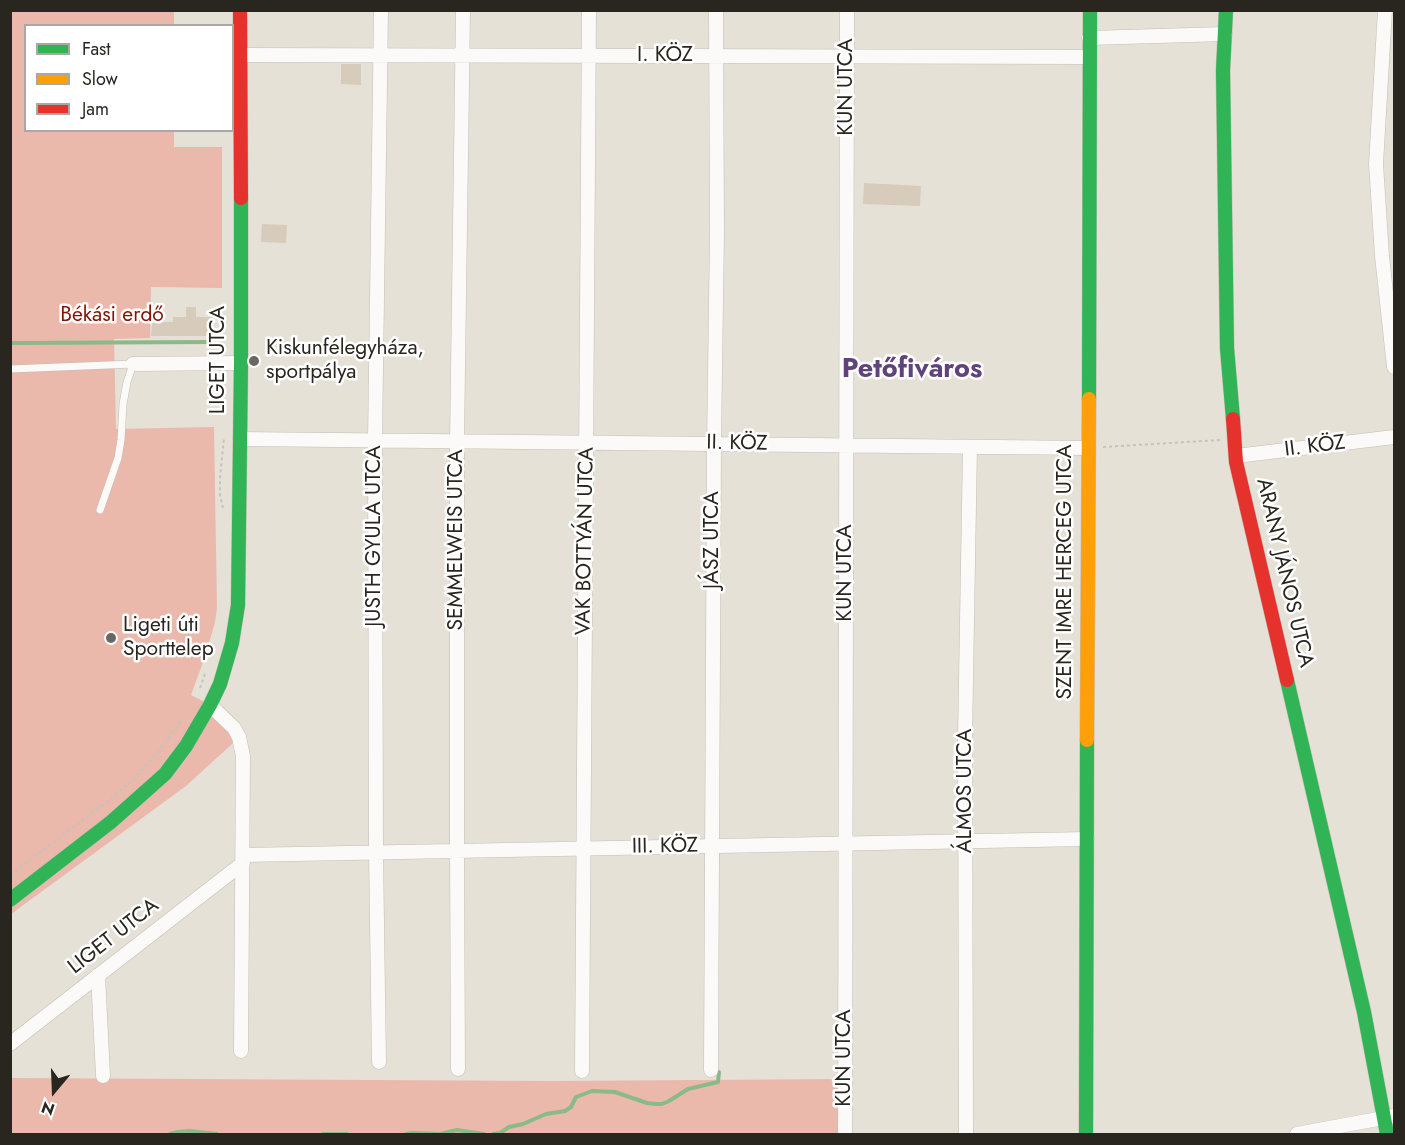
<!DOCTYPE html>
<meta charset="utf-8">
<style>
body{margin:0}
#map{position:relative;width:1405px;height:1145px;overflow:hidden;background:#e5e1d6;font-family:Jost,sans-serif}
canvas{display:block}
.frame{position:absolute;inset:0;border:12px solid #29261f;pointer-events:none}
.legend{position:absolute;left:24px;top:24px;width:210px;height:108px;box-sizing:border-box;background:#fff;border:2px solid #a9a8a5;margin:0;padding:8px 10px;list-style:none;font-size:18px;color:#29261f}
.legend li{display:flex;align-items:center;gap:12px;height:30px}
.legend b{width:30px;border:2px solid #a9a8a5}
.north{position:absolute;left:24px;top:1061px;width:60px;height:60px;-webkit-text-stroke:4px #fff;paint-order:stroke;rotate:199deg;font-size:16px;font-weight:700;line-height:24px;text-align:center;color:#29261f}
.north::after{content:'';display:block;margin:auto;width:21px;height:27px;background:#29261f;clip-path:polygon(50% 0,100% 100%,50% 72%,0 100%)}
</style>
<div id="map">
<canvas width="1405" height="1145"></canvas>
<div class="frame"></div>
<ul class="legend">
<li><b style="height:8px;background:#30b455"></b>Fast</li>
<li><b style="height:8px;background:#ff9f0a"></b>Slow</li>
<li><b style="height:8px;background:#e5322d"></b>Jam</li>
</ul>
<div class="north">N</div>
</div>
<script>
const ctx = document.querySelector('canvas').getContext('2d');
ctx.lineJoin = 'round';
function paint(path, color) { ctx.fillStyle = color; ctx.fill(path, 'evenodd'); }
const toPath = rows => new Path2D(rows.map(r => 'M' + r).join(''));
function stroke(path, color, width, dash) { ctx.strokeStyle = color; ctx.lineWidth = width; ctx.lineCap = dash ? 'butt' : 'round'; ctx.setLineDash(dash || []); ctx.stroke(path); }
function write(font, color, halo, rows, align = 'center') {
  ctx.font = font + ' Jost,sans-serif'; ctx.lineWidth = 5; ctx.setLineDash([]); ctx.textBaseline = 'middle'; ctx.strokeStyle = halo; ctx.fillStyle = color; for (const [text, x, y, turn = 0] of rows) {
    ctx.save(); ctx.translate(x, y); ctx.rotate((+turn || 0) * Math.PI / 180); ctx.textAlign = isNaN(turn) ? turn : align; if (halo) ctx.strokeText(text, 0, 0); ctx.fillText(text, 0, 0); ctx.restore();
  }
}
paint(toPath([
 [11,11,174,11,174,25,26,26,26,130,174,131,174,147,222,147,222,288,151,287,150,338,114,339,116,429,214,427,217,608,215,622,206,654,191,695,211,705,243,734,186,786,11,914],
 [11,1078,553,1081,843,1079,843,1134,11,1134]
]), '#eab9ab');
stroke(toPath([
 [10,343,211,342],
 [170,1134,178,1132,189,1131,217,1134],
 [323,1134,347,1134],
 [406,1134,412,1133,440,1134,457,1130,484,1134],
 [493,1134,500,1133,509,1127,523,1124,546,1114,565,1111,571,1107,576,1097,592,1091,615,1092,647,1103,656,1104,662,1104,669,1101,688,1089,718,1082,719,1072]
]), '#8bba89', 4);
paint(toPath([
 [341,64,361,64,361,85,341,84],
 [864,183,921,186,920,206,863,204],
 [262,224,287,225,286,243,261,242],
 [186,307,196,307,196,317,212,317,212,336,151,336,152,322,173,322,173,317,186,317]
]), '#d7cbbc');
const lane = toPath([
 [10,369,133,364,127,382,123,404,121,440,118,458,100,510]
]);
const street = toPath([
 [1385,10,1376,164,1382,256,1394,367],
 [1089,38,1225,34],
 [240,55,1089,57],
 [133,364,241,363],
 [240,439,1088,448],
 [1236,456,1394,437],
 [210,705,234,728,239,737,243,756,241,1051],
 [243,855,1087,839],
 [98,975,103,1076],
 [10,1044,243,863],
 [379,1062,376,853,375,441,381,10],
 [458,1069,457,851,457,441,463,10],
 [711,1070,714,444,717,232,716,10],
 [582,1071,589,10],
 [845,1134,847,10],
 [966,1134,965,737,970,447],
 [1297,1134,1394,1116]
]);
const fast = toPath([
 [1226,10,1223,70,1227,348,1233,419],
 [1089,399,1090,10],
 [1287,680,1364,1012,1387,1134],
 [10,900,111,822,165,774,186,746,210,705,220,684,232,643,238,605,241,363,241,198],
 [1086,1134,1087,740]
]);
const slow = toPath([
 [1087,740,1089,399]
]);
const jam = toPath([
 [240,10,241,198],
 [1233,419,1236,462,1287,680]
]);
stroke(lane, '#c2beb5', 8);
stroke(street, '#c2beb5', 15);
stroke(fast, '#c2beb5', 15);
stroke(slow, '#c2beb5', 15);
stroke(jam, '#c2beb5', 15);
stroke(toPath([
 [1103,447,1220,440],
 [223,508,220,495,220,477,224,439],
 [200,688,206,671],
 [10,875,103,805,134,779,159,751,181,721]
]), '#c4c3c0', 2, [3, 3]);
stroke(lane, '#fbfaf9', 7);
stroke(street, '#fbfaf9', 14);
stroke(fast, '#30b455', 14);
stroke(slow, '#ff9f0a', 14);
stroke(jam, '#e5322d', 14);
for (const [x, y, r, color] of [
 [254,361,6,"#6b675f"],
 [111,638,6,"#6b675f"]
]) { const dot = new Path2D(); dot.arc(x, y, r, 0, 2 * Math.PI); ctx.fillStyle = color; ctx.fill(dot); stroke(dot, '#fff', 2); }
write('21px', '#29261f', '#fff', [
 ["I. KÖZ",665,56],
 ["KUN UTCA",847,87,-90],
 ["LIGET UTCA",219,360,-90],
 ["II. KÖZ",737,444,1],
 ["II. KÖZ",1315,447,-7],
 ["JUSTH GYULA UTCA",375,536,-90],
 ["SEMMELWEIS UTCA",457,540,-90],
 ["JÁSZ UTCA",713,540,-90],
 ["VAK BOTTYÁN UTCA",586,541,-89],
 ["SZENT IMRE HERCEG UTCA",1066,572,-90],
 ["KUN UTCA",846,573,-90],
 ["ARANY JÁNOS UTCA",1284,573,77],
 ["ÁLMOS UTCA",966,791,-90],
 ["III. KÖZ",665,847,-1],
 ["LIGET UTCA",114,937,-38],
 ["KUN UTCA",845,1058,-90]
]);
write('21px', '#841302', '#fff', [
 ["Békási erdő",112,316]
]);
write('21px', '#29261f', '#fff', [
 ["Kiskunfélegyháza,",266,349],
 ["sportpálya",266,373],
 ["Ligeti úti",123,626],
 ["Sporttelep",123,650]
], 'left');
write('bold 27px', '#60427d', '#fff', [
 ["Petőfiváros",912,370]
]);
</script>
